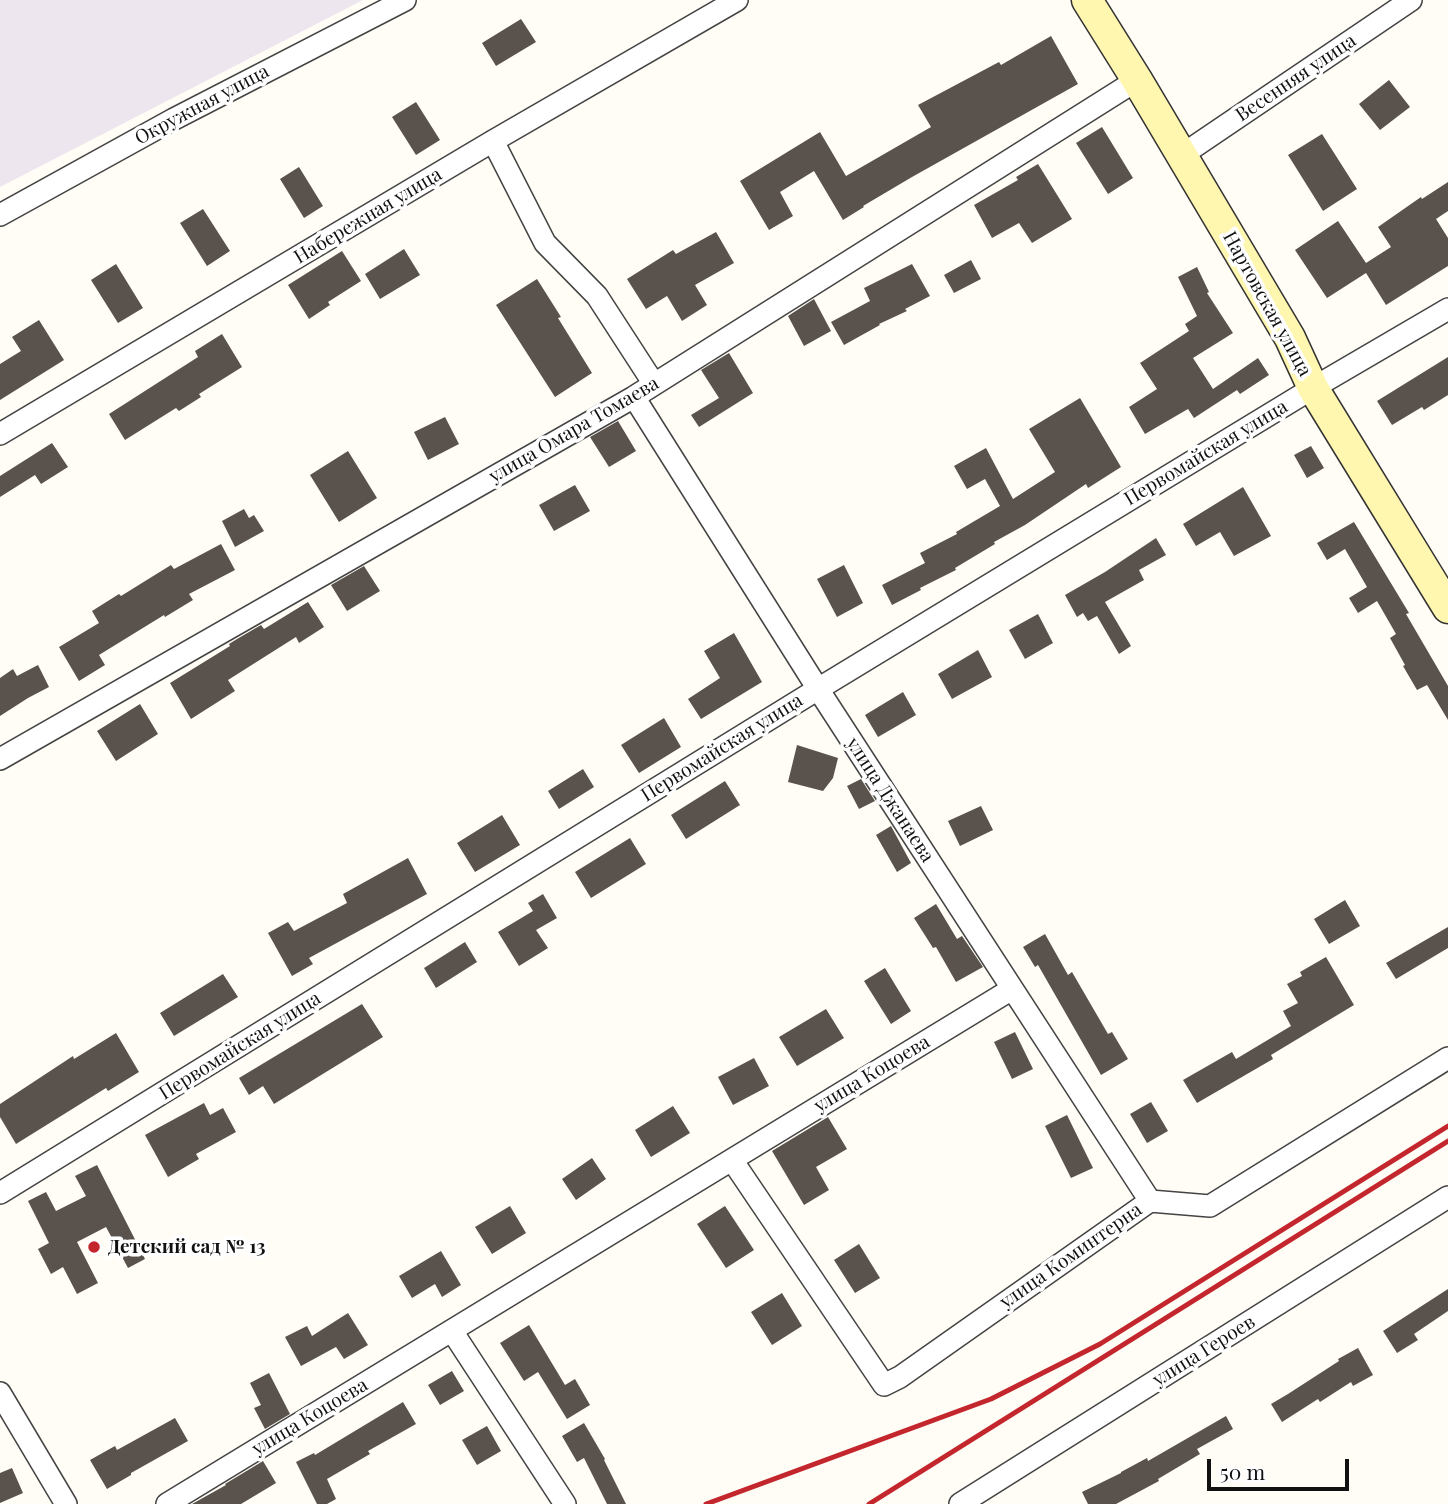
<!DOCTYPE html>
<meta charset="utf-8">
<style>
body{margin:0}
#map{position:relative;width:1448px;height:1504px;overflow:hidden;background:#fffdf5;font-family:"Playfair Display",serif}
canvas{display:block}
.scale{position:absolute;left:1207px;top:1459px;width:142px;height:32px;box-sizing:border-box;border:4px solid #111;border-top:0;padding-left:9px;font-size:21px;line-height:24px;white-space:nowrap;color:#111;-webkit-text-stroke:5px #fff;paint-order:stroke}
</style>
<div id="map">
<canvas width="1448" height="1504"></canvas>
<div class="scale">50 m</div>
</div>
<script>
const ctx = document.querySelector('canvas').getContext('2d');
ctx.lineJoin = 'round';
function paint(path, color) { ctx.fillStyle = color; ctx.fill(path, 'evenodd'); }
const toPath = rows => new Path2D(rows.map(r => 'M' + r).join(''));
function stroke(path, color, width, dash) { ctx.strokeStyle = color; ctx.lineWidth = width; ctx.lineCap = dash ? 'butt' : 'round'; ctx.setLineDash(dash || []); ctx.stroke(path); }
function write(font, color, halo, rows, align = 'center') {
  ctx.font = font + ' "Playfair Display",serif'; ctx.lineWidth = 7; ctx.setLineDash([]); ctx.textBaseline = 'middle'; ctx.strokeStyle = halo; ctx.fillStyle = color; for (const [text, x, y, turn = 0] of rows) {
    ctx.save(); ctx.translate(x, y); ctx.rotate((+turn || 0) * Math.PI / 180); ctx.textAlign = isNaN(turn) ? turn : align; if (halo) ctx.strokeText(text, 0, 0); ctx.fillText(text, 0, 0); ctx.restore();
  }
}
paint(toPath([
 [0,0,363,0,0,187]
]), '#eee6ef');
paint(toPath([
 [521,19,536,42,496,66,482,43],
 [1051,36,1078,84,912,177,863,206,864,207,843,220,814,171,780,192,793,216,769,230,740,181,820,132,846,176,931,127,918,105,999,62,1001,65],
 [1389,80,1410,107,1380,130,1359,104],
 [416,102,440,140,416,155,392,117],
 [1102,127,1133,178,1108,194,1076,143],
 [1322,134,1357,189,1323,211,1288,155],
 [1038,164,1072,219,1032,243,1019,223,992,238,974,205,1018,180,1016,177],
 [299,167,323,206,304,218,280,179],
 [1448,182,1448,211,1436,219,1448,238,1448,266,1386,305,1366,273,1327,298,1295,250,1338,221,1366,263,1391,247,1378,227,1421,197,1422,199],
 [203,209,230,251,207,266,180,223],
 [716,232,734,263,695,285,707,305,682,321,667,296,646,309,627,279,673,250,676,254],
 [404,249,420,275,380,299,365,274],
 [342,251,361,281,328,302,330,305,309,319,288,285],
 [971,260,981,279,954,293,944,275],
 [116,264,143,308,118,323,91,280],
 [912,264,930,296,905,309,907,311,879,324,880,325,844,345,831,322,870,301,864,288],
 [1197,267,1209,292,1207,293,1233,333,1193,358,1213,389,1258,358,1269,375,1240,394,1237,390,1194,418,1188,409,1145,434,1129,407,1157,389,1140,363,1189,331,1185,324,1197,316,1178,277],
 [537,279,561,317,558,318,592,373,555,397,496,305],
 [814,299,831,331,804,346,788,316],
 [39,320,64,360,0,400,0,364,21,351,12,337],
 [222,334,242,367,199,394,201,397,179,411,176,408,125,440,109,414,198,357,195,351],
 [729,353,753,393,699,427,691,415,719,398,701,370],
 [1448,357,1448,395,1424,410,1422,407,1392,425,1377,401],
 [1080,398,1121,467,1088,488,1086,484,1025,525,994,542,995,544,955,568,956,570,920,588,921,590,892,605,882,585,925,563,920,553,957,534,956,532,1000,506,985,479,967,489,954,466,986,448,1013,499,1055,472,1029,429],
 [445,417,459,444,428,460,414,432],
 [618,421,636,451,609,467,590,437],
 [52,443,68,467,41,484,35,475,0,497,0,476],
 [1311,446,1324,468,1307,478,1294,455],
 [348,451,377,498,339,522,310,475],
 [575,485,590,511,554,531,539,505],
 [1243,487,1271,536,1234,556,1220,532,1196,546,1183,524],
 [244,509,249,518,254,515,264,531,235,547,222,521],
 [1354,522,1409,613,1406,614,1448,686,1448,720,1427,685,1417,690,1403,666,1405,665,1390,638,1396,634,1377,601,1358,613,1349,598,1367,587,1345,549,1327,560,1317,543],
 [1156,538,1166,555,1139,570,1144,580,1105,602,1131,646,1119,654,1097,616,1088,621,1083,613,1077,617,1065,595,1105,572],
 [221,544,235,570,189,594,193,600,165,617,164,615,99,655,105,665,79,681,59,647,99,623,92,611,119,594,121,596,171,565,174,569],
 [844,565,863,603,837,617,817,579],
 [364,566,380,591,347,611,331,585],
 [308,602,324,627,299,643,296,637,228,680,235,691,191,719,170,683,230,646,229,644,237,639,261,625,264,629],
 [1038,614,1053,643,1025,659,1009,630],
 [734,633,762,682,701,719,688,699,720,678,704,651],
 [978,650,992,677,952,699,938,674],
 [38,665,49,687,28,698,0,716,0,678,13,669,17,676],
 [903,692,916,715,878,737,865,715],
 [140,704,158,734,116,761,97,731],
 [664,718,681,747,639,773,621,745],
 [797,745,838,758,833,778,823,791,788,782],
 [583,769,594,787,559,809,548,791],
 [861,779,875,801,859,809,847,786],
 [725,781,740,805,686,839,671,815],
 [981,806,993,830,960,846,948,821],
 [502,815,520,845,475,872,457,843],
 [891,826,911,863,897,872,876,835],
 [630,838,646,864,591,898,575,872],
 [408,858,427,894,309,958,313,964,292,976,268,933,288,922,294,931,347,903,343,894],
 [543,894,557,918,536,930,548,948,519,966,498,932,533,911,528,903],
 [1345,900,1360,926,1329,944,1314,919],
 [936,904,957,939,962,936,983,967,956,982,936,947,933,948,914,918],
 [1448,927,1448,948,1396,979,1386,963],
 [1045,934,1068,975,1072,972,1108,1034,1112,1032,1128,1059,1101,1075,1038,965,1035,967,1023,947],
 [465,942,477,962,436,988,424,968],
 [1326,957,1354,1005,1271,1055,1273,1059,1197,1103,1183,1080,1232,1052,1236,1059,1291,1026,1283,1011,1298,1003,1287,984,1302,976,1300,972],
 [885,968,911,1011,891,1024,864,981],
 [223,974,238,997,174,1036,160,1013],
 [362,1004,383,1037,274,1104,263,1086,249,1095,239,1078],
 [826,1009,844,1038,797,1066,779,1037],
 [1015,1032,1033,1069,1012,1079,994,1042],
 [116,1033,139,1072,108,1091,106,1088,16,1144,0,1117,0,1104,73,1056,74,1059],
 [754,1058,769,1086,733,1105,718,1077],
 [1151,1102,1168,1131,1147,1143,1130,1114],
 [204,1103,210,1115,223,1108,236,1132,196,1154,199,1159,168,1177,145,1135],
 [673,1106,690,1133,651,1157,635,1130],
 [1067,1115,1093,1168,1071,1178,1045,1126],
 [828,1117,847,1149,816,1167,829,1190,804,1205,772,1151],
 [592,1158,606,1179,576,1200,562,1179],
 [97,1165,145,1259,128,1268,106,1227,77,1242,98,1283,77,1294,63,1267,51,1274,38,1249,49,1243,28,1201,46,1192,56,1211,86,1196,75,1176],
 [510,1206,526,1233,492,1254,475,1227],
 [725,1206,754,1250,726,1268,697,1224],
 [859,1244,880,1278,855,1293,834,1260],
 [441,1251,461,1285,442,1297,435,1284,412,1298,399,1276],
 [1448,1289,1448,1311,1414,1334,1418,1340,1397,1353,1383,1331],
 [782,1293,802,1326,772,1345,751,1312],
 [348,1313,368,1345,344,1359,336,1347,301,1366,285,1337,307,1326,312,1336],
 [529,1325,565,1385,575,1379,590,1405,567,1419,538,1372,524,1381,500,1343],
 [1358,1348,1373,1375,1353,1386,1351,1382,1320,1402,1318,1399,1282,1422,1271,1404,1288,1394,1339,1361,1338,1359],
 [452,1371,464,1391,440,1405,428,1385],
 [269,1373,290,1414,265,1429,254,1408,261,1405,250,1383],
 [403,1402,416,1424,368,1451,370,1454,327,1479,336,1499,327,1504,317,1504,296,1462,314,1453,315,1455],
 [1226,1416,1233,1429,1197,1449,1200,1454,1158,1479,1159,1481,1116,1504,1088,1504,1082,1492,1121,1473,1121,1472,1147,1458,1148,1461],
 [175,1418,188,1441,131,1473,131,1475,107,1489,90,1460,115,1446,117,1450],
 [584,1423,605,1459,604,1460,626,1504,607,1504,584,1458,577,1462,562,1436],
 [487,1426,501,1451,477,1465,462,1440],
 [263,1461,276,1483,241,1504,192,1504,226,1485,225,1484],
 [12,1468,23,1493,0,1503,0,1473]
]), '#5a524d');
const street = toPath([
 [493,141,545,243,597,296,654,384],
 [1182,155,1411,0],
 [0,215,174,119,405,0],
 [634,397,818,689,1150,1201],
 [0,434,493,141,737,0],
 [0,759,634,397,1137,80],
 [732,1160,884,1385,900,1377,1150,1201,1210,1206,1448,1058],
 [0,1193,818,689,1313,388,1448,309],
 [452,1331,565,1504],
 [0,1393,66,1504],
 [167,1504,1012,989],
 [960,1504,1448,1197]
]);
const secondary = toPath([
 [1087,0,1137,80,1290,338,1313,388,1448,608]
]);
stroke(street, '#444', 24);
stroke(secondary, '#333', 33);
stroke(street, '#fff', 21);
stroke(secondary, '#fff6b0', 30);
stroke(toPath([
 [706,1504,991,1399,1100,1344,1448,1126],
 [869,1504,1448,1141]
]), '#c4262e', 5);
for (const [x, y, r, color] of [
 [94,1247,7,"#c4262e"]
]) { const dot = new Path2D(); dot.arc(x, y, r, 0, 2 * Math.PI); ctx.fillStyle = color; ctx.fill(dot); stroke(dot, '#fff', 2.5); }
write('19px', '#111', '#fff', [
 ["Весенняя улица",1296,78,-34],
 ["Окружная улица",202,105,-28],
 ["Набережная улица",368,216,-31],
 ["Нартовская улица",1267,304,61],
 ["улица Омара Томаева",574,430,-30],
 ["Первомайская улица",1206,453,-31],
 ["Первомайская улица",722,748,-32],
 ["улица Джанаева",890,800,57],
 ["Первомайская улица",240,1046,-32],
 ["улица Коцоева",872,1074,-31],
 ["улица Коминтерна",1071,1256,-35],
 ["улица Героев",1204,1351,-32],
 ["улица Коцоева",310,1417,-31]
]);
write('bold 19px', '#111', '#fff', [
 ["Детский сад № 13",108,1247]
], 'left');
</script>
